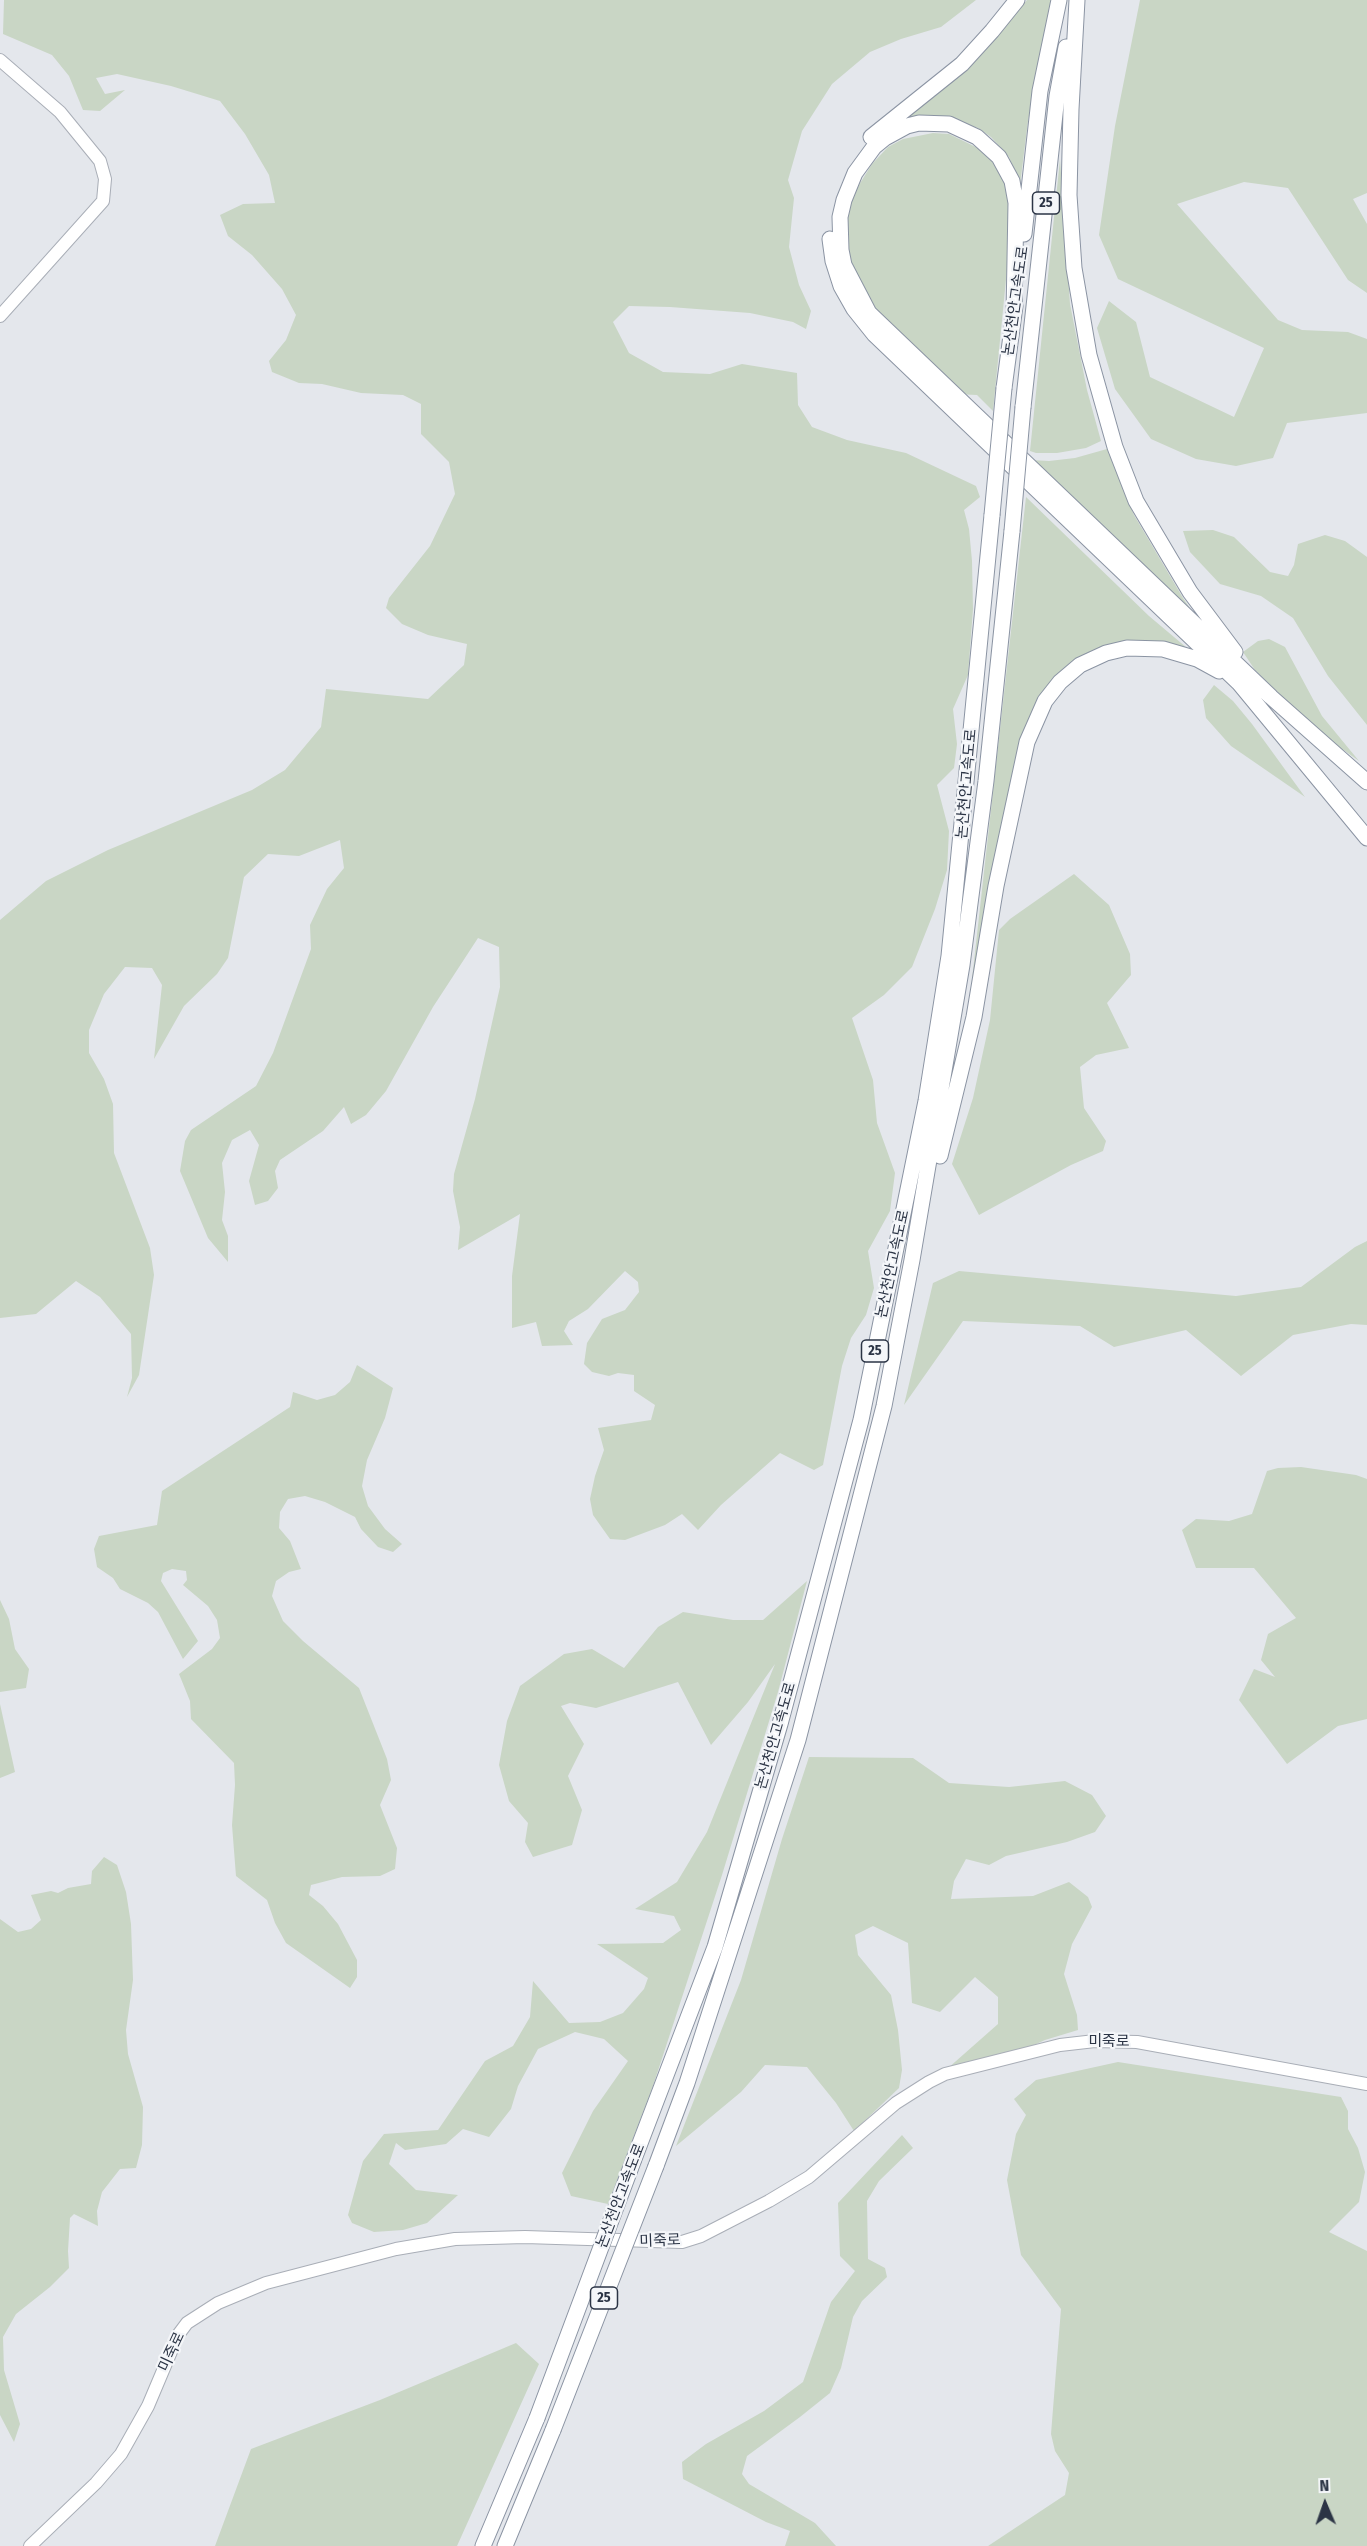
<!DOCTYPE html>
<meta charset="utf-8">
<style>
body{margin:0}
#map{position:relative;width:1367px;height:2546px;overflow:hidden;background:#e4e7ec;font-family:"Fira Sans Condensed",sans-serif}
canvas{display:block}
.north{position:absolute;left:1295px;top:2474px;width:60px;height:60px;-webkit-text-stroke:4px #f4f6f9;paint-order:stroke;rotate:358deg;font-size:16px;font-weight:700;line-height:24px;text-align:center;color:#2b3445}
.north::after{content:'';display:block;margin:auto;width:21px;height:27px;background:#2b3445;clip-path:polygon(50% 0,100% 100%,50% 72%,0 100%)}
</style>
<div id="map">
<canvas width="1367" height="2546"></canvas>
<div class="north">N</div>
</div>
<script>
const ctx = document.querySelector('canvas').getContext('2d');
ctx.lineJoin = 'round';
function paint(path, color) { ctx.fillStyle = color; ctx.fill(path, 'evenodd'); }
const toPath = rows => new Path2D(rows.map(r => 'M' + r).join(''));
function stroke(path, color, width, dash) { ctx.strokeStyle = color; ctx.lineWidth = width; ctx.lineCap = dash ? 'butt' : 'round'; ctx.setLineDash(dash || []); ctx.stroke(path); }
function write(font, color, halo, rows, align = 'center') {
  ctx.font = font + ' "Fira Sans Condensed","Noto Sans KR",sans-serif'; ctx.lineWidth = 4.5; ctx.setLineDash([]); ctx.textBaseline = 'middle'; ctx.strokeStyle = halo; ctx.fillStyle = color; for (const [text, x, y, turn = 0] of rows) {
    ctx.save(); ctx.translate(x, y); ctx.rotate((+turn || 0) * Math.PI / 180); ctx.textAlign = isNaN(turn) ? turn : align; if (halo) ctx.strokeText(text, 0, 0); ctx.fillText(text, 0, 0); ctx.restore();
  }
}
paint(toPath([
 [4,0,976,0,941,27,901,39,870,52,832,84,802,131,788,180,794,198,789,247,799,285,811,311,806,329,793,322,750,313,670,307,629,306,613,322,629,353,663,372,710,374,742,364,797,373,798,405,812,427,847,440,906,453,976,486,980,497,964,510,969,529,972,561,973,609,968,675,953,709,957,744,954,768,937,785,949,831,947,870,935,909,912,967,884,995,852,1018,873,1080,877,1123,895,1173,890,1211,868,1251,874,1288,866,1315,851,1338,842,1366,823,1465,814,1470,780,1453,721,1505,698,1530,682,1514,665,1525,625,1540,610,1539,593,1515,590,1499,595,1476,604,1450,598,1428,651,1420,655,1405,634,1391,634,1375,618,1373,609,1376,592,1372,584,1364,587,1343,602,1319,625,1310,639,1292,638,1282,625,1271,588,1309,569,1321,564,1331,573,1345,542,1346,536,1322,512,1328,512,1276,520,1214,458,1250,460,1227,453,1191,454,1174,475,1099,500,987,499,947,478,938,433,1007,386,1091,366,1115,351,1124,344,1107,323,1131,280,1160,275,1171,278,1188,268,1201,255,1205,249,1181,259,1145,250,1130,232,1140,222,1163,225,1192,222,1220,228,1236,228,1262,208,1238,180,1171,185,1141,191,1130,256,1086,273,1053,311,949,310,925,327,889,344,868,340,840,299,856,268,854,244,877,228,958,217,974,184,1006,154,1059,162,985,152,968,125,967,104,994,89,1030,89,1053,104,1079,113,1104,114,1153,150,1248,154,1275,139,1375,127,1397,132,1378,131,1334,100,1297,76,1281,36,1314,0,1318,0,920,46,881,108,850,252,790,285,770,321,727,326,689,428,699,464,665,467,644,428,635,402,624,386,608,389,598,430,546,455,494,449,462,421,434,421,404,403,395,361,393,322,384,299,383,272,372,269,361,286,340,296,315,282,289,252,255,228,236,220,215,243,204,275,203,269,175,245,134,220,101,171,86,117,74,96,78,105,94,125,90,100,111,83,110,69,76,52,55,3,34],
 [1027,0,1051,0,1028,121,1020,185,1009,157,991,137,978,128,948,117,925,116,896,124,995,38],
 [1140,0,1367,0,1367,193,1353,199,1367,224,1367,293,1348,280,1288,188,1244,182,1177,204,1278,320,1302,330,1348,332,1367,339,1367,413,1287,423,1273,458,1236,466,1196,459,1151,439,1115,389,1097,328,1109,301,1136,322,1150,377,1234,417,1264,348,1118,279,1099,235,1115,126],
 [933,133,949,134,986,152,1000,172,1010,196,1011,229,993,411,977,395,954,394,866,301,845,247,849,201,872,164,888,147,903,139],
 [1060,159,1070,304,1087,390,1101,441,1086,448,1057,453,1036,453,1030,451],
 [1107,449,1134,515,1183,598,1208,635,1030,460,1049,461,1075,458],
 [1026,497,1149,616,1193,653,1138,641,1043,693,971,988],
 [1213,530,1234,537,1270,572,1288,576,1294,565,1298,544,1325,535,1345,541,1367,557,1367,725,1328,676,1293,618,1261,596,1220,584,1190,552,1183,531],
 [1269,639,1285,647,1322,716,1359,761,1317,731,1255,670,1243,652,1258,641],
 [1214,685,1233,701,1252,724,1305,797,1231,746,1206,718,1203,700],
 [1074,874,1109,905,1130,954,1131,975,1107,1003,1129,1048,1096,1055,1080,1067,1084,1108,1106,1141,1103,1151,1071,1165,979,1215,952,1164,973,1098,990,1020,999,930,1010,919],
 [1367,1241,1367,1325,1351,1324,1293,1335,1241,1376,1186,1330,1114,1347,1080,1326,963,1321,904,1405,933,1283,959,1271,1236,1296,1301,1287,1355,1247],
 [357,1365,393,1388,385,1418,367,1460,362,1486,368,1506,385,1529,402,1544,393,1552,378,1547,361,1529,355,1517,325,1502,305,1496,288,1499,280,1512,279,1528,290,1541,301,1569,289,1572,276,1581,272,1596,283,1621,303,1641,359,1688,387,1759,391,1780,380,1805,397,1848,395,1869,380,1876,342,1877,311,1885,309,1895,323,1906,338,1924,357,1960,357,1977,350,1988,286,1943,275,1923,267,1900,236,1876,232,1825,235,1785,234,1763,191,1719,190,1701,179,1674,212,1649,220,1638,217,1620,208,1606,183,1585,187,1580,186,1571,172,1569,163,1573,161,1581,198,1641,183,1659,158,1612,148,1603,120,1589,113,1578,97,1567,94,1549,99,1536,157,1525,162,1491,290,1407,293,1392,317,1400,335,1395,350,1382],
 [1301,1467,1356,1475,1367,1479,1367,1719,1338,1726,1287,1764,1239,1700,1254,1669,1275,1677,1261,1660,1268,1634,1296,1618,1254,1568,1196,1568,1182,1530,1196,1519,1229,1521,1252,1514,1267,1471,1278,1468],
 [807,1581,778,1692,722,1875,653,2086,608,2204,571,2196,562,2173,593,2111,628,2061,604,2039,575,2032,538,2049,518,2086,511,2109,489,2137,463,2129,446,2144,405,2150,396,2143,389,2164,416,2190,458,2195,427,2223,403,2230,374,2232,352,2223,348,2215,363,2161,384,2134,438,2130,485,2061,513,2046,530,2017,533,1981,569,2023,600,2022,623,2013,644,1989,648,1978,597,1944,663,1943,681,1930,674,1916,635,1909,677,1882,707,1832,775,1664,748,1702,711,1745,678,1682,596,1708,570,1703,561,1706,584,1744,568,1776,582,1810,572,1845,533,1857,525,1842,528,1823,509,1801,499,1765,507,1721,520,1686,564,1654,592,1649,624,1668,658,1627,683,1612,733,1620,763,1620],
 [0,1600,9,1619,15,1649,29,1669,26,1688,0,1692],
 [0,1704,15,1772,0,1778],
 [809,1757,913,1758,949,1783,1009,1787,1065,1781,1092,1795,1106,1816,1095,1832,1067,1842,1006,1856,989,1865,966,1859,954,1881,951,1899,1033,1896,1069,1882,1088,1897,1092,1907,1072,1944,1064,1974,1077,2015,1078,2030,1045,2040,999,2061,947,2069,998,2024,998,1997,975,1977,940,2012,912,2003,908,1943,873,1926,855,1935,858,1955,891,1995,898,2030,902,2070,899,2088,854,2131,836,2103,807,2067,765,2065,741,2092,676,2146,741,1980,782,1839],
 [104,1857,117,1865,126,1892,131,1924,133,1980,126,2030,128,2054,143,2107,142,2145,136,2168,120,2169,102,2192,97,2211,98,2226,74,2214,70,2218,68,2251,69,2268,50,2287,16,2314,3,2337,4,2370,20,2424,14,2442,0,2415,0,1919,18,1932,31,1929,41,1920,31,1895,51,1891,58,1893,68,1888,91,1884,92,1871],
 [1118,2062,1341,2097,1348,2111,1348,2129,1358,2148,1365,2172,1359,2202,1329,2232,1367,2251,1367,2546,988,2546,1065,2495,1069,2473,1055,2451,1051,2434,1061,2309,1021,2255,1007,2180,1016,2134,1026,2115,1014,2099,1036,2080],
 [902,2135,913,2148,879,2181,867,2201,868,2259,885,2268,887,2277,862,2301,853,2317,841,2368,830,2393,800,2417,747,2456,742,2474,749,2484,815,2523,836,2546,785,2546,790,2531,766,2522,683,2479,682,2462,706,2444,764,2411,803,2382,831,2302,855,2271,840,2256,838,2203],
 [516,2343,539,2364,457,2546,215,2546,251,2449,380,2400]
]), '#c9d6c5');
const secondary = toPath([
 [0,60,60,112,100,161,105,179,103,201,0,316],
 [30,2546,96,2483,121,2454,148,2406,178,2335,187,2323,218,2303,266,2283,396,2249,455,2239,525,2237,682,2242,701,2236,769,2201,809,2177,896,2103,929,2082,945,2074,1060,2045,1095,2041,1137,2042,1367,2084]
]);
const highway = toPath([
 [1077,0,1071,109,1069,195,1074,268,1089,355,1115,447,1136,501,1190,592,1235,652],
 [871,137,962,64,992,31,1017,0],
 [1024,234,1040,91,1059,0],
 [830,239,833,261,841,286,854,309,874,334,1239,683,1367,838],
 [1014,314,1016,203,1012,181,999,157,977,137,949,124,919,123,907,126,885,138,874,147,855,173,844,200,840,217,841,250,844,265,869,313,1271,697,1367,782],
 [1004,388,1015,306],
 [1023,407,1057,96,1066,47],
 [940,1156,974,1017,996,886,1027,742,1045,701,1060,682,1080,665,1106,653,1127,648,1163,649,1197,659,1219,671],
 [634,2159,715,1947,780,1724,861,1420,926,1101,949,956,992,515],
 [656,2166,687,2083,798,1740,884,1406,912,1260,962,965,986,781,1012,531],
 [483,2546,537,2418],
 [505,2546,553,2430]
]);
stroke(secondary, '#a9aeb7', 14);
stroke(highway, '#8b94a3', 17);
stroke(secondary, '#fff', 12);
stroke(highway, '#fff', 15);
const highwayBridge = toPath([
 [992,515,1004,388],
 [1012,531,1023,407],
 [537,2418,634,2159],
 [553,2430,656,2166]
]);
stroke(highwayBridge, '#8b94a3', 17, []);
stroke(highwayBridge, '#fff', 15);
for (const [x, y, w] of [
 [1046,203,27],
 [875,1351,27],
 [604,2298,27]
]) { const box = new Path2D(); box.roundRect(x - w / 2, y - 11, w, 22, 4.5); ctx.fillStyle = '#f4f6f9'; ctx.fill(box); stroke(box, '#2b3445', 1.5); }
write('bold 14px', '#2b3445', null, [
 ["25",1046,203],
 ["25",875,1351],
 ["25",604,2298]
]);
write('15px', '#2b3445', '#f4f6f9', [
 ["논산천안고속도로",1016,301,-82],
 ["논산천안고속도로",967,784,-85],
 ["논산천안고속도로",893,1264,-78],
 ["논산천안고속도로",776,1736,-74],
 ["미죽로",1109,2042],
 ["논산천안고속도로",621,2196,-69],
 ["미죽로",660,2241,-2],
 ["미죽로",172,2352,-65]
]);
</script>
